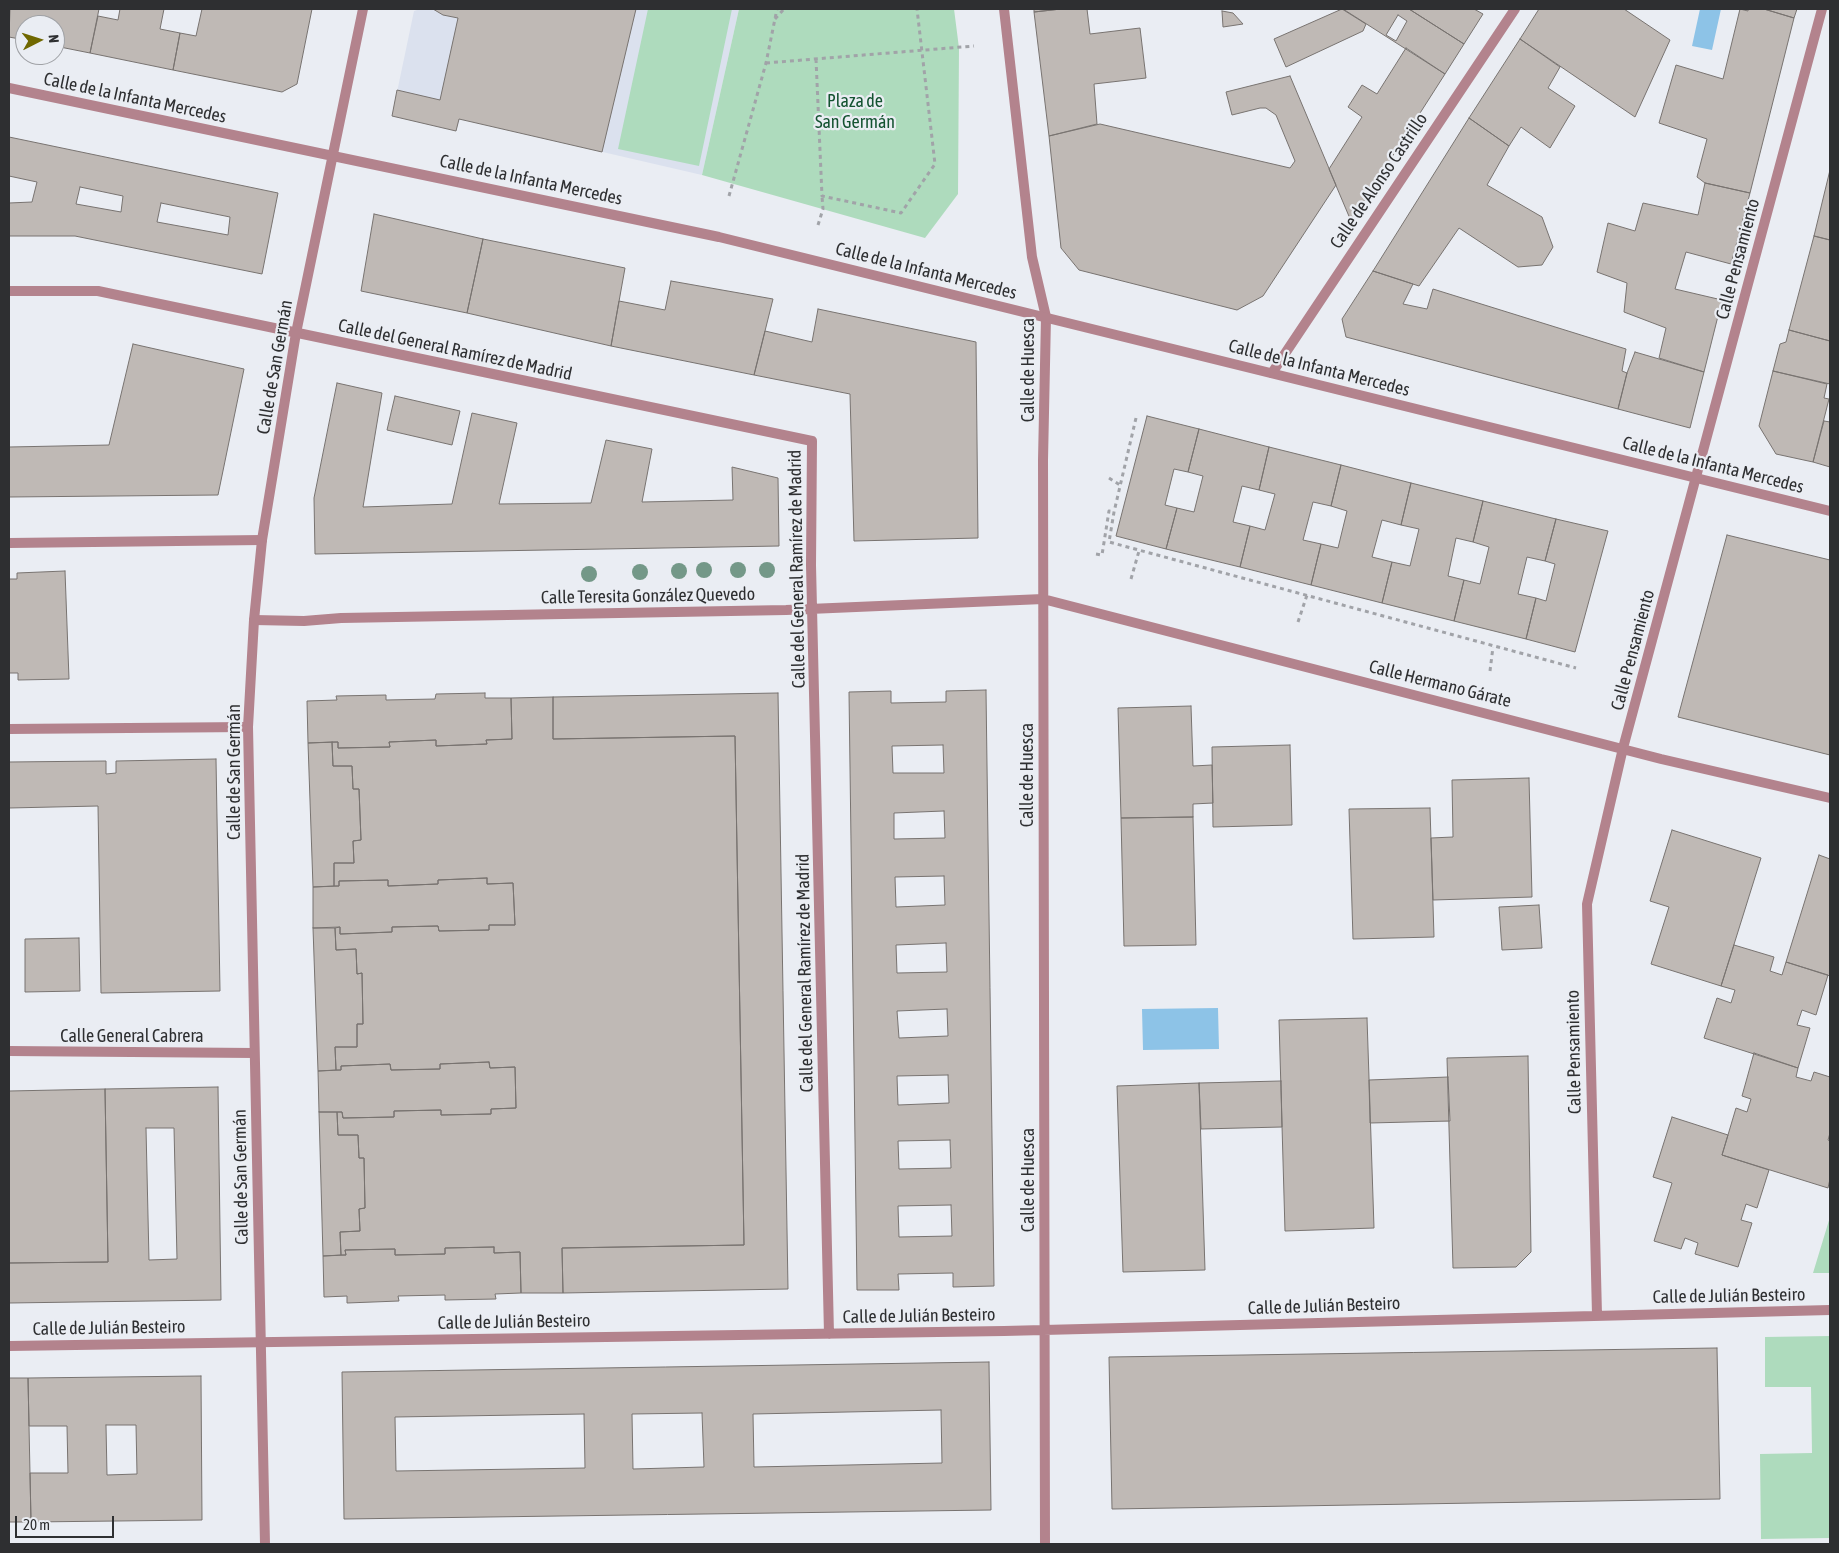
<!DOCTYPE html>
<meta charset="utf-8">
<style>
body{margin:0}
#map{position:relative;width:1839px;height:1553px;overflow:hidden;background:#eaedf3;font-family:"Asap Condensed",sans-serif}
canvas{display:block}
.frame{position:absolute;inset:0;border:10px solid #2e2f31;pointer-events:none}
.north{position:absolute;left:15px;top:15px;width:50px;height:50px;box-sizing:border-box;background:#eaedf3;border:1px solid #9fa1a5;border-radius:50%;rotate:85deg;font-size:14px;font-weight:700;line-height:20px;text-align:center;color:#2e2f31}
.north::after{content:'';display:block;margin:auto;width:18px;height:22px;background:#706800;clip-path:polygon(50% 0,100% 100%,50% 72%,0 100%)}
.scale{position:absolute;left:15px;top:1516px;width:99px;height:22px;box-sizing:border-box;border:2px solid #2e2f31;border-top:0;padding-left:6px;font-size:15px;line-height:18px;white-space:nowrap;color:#2e2f31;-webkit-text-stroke:4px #eaedf3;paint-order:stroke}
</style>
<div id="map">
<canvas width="1839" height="1553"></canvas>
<div class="frame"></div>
<div class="north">N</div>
<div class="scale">20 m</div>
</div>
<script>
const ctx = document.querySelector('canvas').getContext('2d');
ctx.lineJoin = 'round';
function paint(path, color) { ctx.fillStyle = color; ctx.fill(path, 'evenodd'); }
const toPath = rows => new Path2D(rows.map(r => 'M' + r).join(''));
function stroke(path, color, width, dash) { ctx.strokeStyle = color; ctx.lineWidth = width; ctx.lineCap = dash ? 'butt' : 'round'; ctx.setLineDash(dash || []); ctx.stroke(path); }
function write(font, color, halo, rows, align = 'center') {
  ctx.font = font + ' "Asap Condensed",sans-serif'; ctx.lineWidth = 4.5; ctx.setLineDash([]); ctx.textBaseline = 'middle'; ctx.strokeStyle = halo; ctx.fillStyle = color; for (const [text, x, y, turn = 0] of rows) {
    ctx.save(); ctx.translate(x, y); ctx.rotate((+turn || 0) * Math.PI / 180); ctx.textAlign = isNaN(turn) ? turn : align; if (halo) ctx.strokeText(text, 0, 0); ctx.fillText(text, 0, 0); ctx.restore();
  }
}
paint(toPath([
 [420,9,739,9,702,175,460,119,456,131,392,116,414,11]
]), '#dbe1ee');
paint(toPath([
 [648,9,732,9,699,166,618,149],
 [739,9,954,9,959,48,958,194,925,238,702,175],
 [1830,1217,1830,1273,1813,1273],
 [1830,1336,1830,1538,1761,1539,1760,1454,1812,1453,1811,1387,1765,1387,1765,1337]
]), '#aedbbd');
paint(toPath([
 [1700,9,1721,9,1712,50,1692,46],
 [1218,1008,1219,1049,1143,1050,1142,1009]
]), '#8dc3e7');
const building = toPath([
 [10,9,99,9,90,53,55,46,55,25,25,25,25,40,9,37,10,9],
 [120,9,164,9,160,29,180,33,173,70,90,53,98,16,118,20,120,9],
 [202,9,312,9,297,84,282,92,173,70,180,33,196,36,202,9],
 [433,9,636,9,602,152,459,119,456,131,392,116,397,90,440,100,458,18,443,15,433,9],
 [1034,9,1061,9,1034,12,1034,9],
 [1061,9,1087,9,1090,34,1140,28,1146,78,1094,84,1097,124,1049,136,1034,12,1061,9],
 [1342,9,1366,24,1363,31,1286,67,1274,39,1342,9],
 [1343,9,1409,9,1464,44,1445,74,1343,9],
 [1398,15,1407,21,1396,41,1386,35,1398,15],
 [1409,9,1474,9,1483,14,1464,44,1409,9],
 [1539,9,1624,9,1670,40,1635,117,1520,39,1539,9],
 [1740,9,1748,11,1748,9,1764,9,1794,18,1750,193,1705,183,1697,177,1707,139,1659,123,1676,65,1723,79,1740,9],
 [1764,9,1797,9,1794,18,1764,9],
 [1222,11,1233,13,1243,24,1223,27,1222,11],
 [1520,39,1560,67,1548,88,1575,106,1550,148,1521,127,1509,146,1469,118,1520,39],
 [1406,48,1445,74,1351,221,1329,169,1362,117,1348,107,1362,85,1377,94,1406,48],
 [1290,76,1336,185,1263,296,1237,310,1079,270,1061,248,1049,136,1100,124,1290,168,1295,161,1276,115,1266,108,1260,108,1232,115,1226,92,1290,76],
 [1469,118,1509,146,1487,185,1542,217,1553,247,1542,265,1518,267,1459,228,1419,286,1373,271,1469,118],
 [9,137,278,193,262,274,75,236,9,236,9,203,32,202,37,182,9,176,9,137],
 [80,187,123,196,121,212,76,204,80,187],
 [161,203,230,217,228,235,157,222,161,203],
 [1830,170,1830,240,1814,236,1830,170],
 [1705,183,1750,193,1731,264,1686,252,1675,289,1722,300,1704,372,1659,358,1666,328,1624,312,1627,283,1597,272,1608,223,1635,231,1643,203,1698,215,1705,183],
 [374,214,483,239,467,313,361,291,374,214],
 [1814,236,1830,240,1830,341,1789,330,1814,236],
 [483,239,625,268,611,346,467,313,483,239],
 [1373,271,1413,284,1403,304,1427,309,1433,289,1626,349,1622,371,1627,373,1618,409,1346,337,1342,319,1373,271],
 [671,281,773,299,754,375,611,346,619,301,665,310,671,281],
 [818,309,976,342,978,538,854,541,850,394,754,375,765,331,812,342,818,309],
 [1789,330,1830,341,1830,384,1773,371,1780,344,1786,342,1789,330],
 [133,344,244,369,218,495,9,497,9,447,109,445,133,344],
 [1635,352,1704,372,1690,428,1618,409,1627,373,1635,352],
 [1773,371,1827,384,1824,398,1829,399,1813,462,1776,454,1759,426,1773,371],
 [337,383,382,393,363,507,452,504,472,413,517,423,499,504,591,503,606,440,652,449,642,502,733,500,732,467,778,478,779,546,315,554,314,498,337,383],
 [395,396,460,411,452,445,387,430,395,396],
 [1147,416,1199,429,1188,472,1174,469,1165,505,1177,508,1166,549,1116,536,1147,416],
 [1824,421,1830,422,1830,467,1813,462,1824,421],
 [1199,429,1269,447,1259,490,1242,486,1233,522,1250,526,1240,567,1166,549,1177,508,1194,512,1203,476,1188,472,1199,429],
 [1269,447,1341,465,1331,506,1313,502,1303,540,1321,544,1311,585,1240,567,1250,526,1265,530,1275,494,1259,490,1269,447],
 [1341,465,1411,483,1401,525,1382,520,1372,557,1392,562,1382,603,1311,585,1321,544,1338,548,1347,511,1331,506,1341,465],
 [1411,483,1483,501,1473,542,1456,538,1448,576,1464,580,1454,621,1382,603,1392,562,1410,566,1419,529,1401,525,1411,483],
 [1483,501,1556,519,1545,561,1527,557,1518,594,1536,598,1526,639,1454,621,1464,580,1480,584,1489,547,1473,542,1483,501],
 [1556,519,1608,531,1575,652,1526,639,1536,598,1546,601,1555,564,1545,561,1556,519],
 [1727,535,1830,560,1830,755,1678,717,1727,535],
 [65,571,69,679,18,680,18,673,9,673,9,579,17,579,17,573,65,571],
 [986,690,994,1286,953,1287,953,1273,898,1274,899,1290,857,1290,849,692,891,691,891,703,946,702,946,691,986,690],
 [943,745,944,773,893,773,892,746,943,745],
 [944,811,945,838,894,839,894,813,944,811],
 [944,876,945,905,896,907,895,877,944,876],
 [946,943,947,972,897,973,896,945,946,943],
 [947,1009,948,1036,899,1038,897,1011,947,1009],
 [948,1075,949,1103,898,1105,897,1076,948,1075],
 [950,1140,951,1168,899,1169,898,1141,950,1140],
 [951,1205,952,1236,899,1237,898,1206,951,1205],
 [485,693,485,698,511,698,512,739,486,740,487,744,436,746,436,740,389,742,390,747,338,748,338,742,308,743,307,701,337,700,336,696,386,695,386,700,435,699,436,694,485,693],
 [778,693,788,1289,563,1293,562,1248,744,1245,735,736,553,739,553,697,778,693],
 [553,697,553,739,735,736,744,1245,562,1248,563,1293,521,1293,520,1252,494,1253,494,1247,445,1248,445,1254,395,1255,395,1249,345,1250,346,1255,341,1255,340,1232,360,1231,359,1209,365,1208,364,1158,359,1158,358,1135,338,1135,337,1112,342,1112,343,1118,394,1117,394,1111,441,1110,441,1115,491,1114,491,1109,516,1108,515,1067,490,1068,489,1062,440,1064,440,1069,391,1070,390,1064,341,1066,341,1070,336,1070,335,1047,357,1047,357,1024,363,1024,362,973,357,974,356,949,336,950,335,928,340,927,340,934,392,932,392,927,438,926,439,931,489,930,489,925,515,925,513,883,487,884,487,878,438,880,438,884,388,886,388,880,339,881,339,886,334,886,334,863,354,863,353,841,361,840,359,789,353,789,352,766,333,766,332,742,338,742,338,748,390,747,389,742,436,740,436,746,487,744,486,740,512,739,511,698,553,697],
 [1191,706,1193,766,1212,765,1213,803,1193,804,1193,817,1121,818,1118,708,1191,706],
 [332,742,333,766,352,766,353,789,359,789,361,840,353,841,354,863,334,863,334,886,313,887,308,743,332,742],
 [1290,745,1292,825,1213,827,1212,747,1290,745],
 [216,759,220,991,101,993,98,806,9,808,9,762,106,761,106,774,116,773,116,761,216,759],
 [1529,778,1532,897,1433,900,1431,838,1453,837,1452,780,1529,778],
 [1430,808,1434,937,1353,939,1349,809,1430,808],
 [1193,817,1196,945,1124,946,1121,818,1193,817],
 [1672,830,1761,858,1721,986,1651,964,1669,907,1650,901,1672,830],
 [1819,855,1830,859,1830,976,1786,962,1819,855],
 [487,878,487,884,513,883,515,925,489,925,489,930,439,931,438,926,392,927,392,932,340,934,340,927,313,928,313,887,339,886,339,881,388,880,388,886,438,884,438,880,487,878],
 [1539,905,1542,948,1502,950,1499,907,1539,905],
 [313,928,335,928,336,950,356,949,357,974,362,973,363,1024,357,1024,357,1047,335,1047,336,1070,318,1071,313,928],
 [79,938,80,991,25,992,25,939,79,938],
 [1734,945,1774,957,1770,971,1782,975,1786,962,1828,975,1816,1015,1802,1010,1797,1025,1810,1028,1798,1068,1704,1038,1717,998,1731,1003,1735,990,1721,986,1734,945],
 [1367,1018,1374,1228,1285,1231,1279,1020,1367,1018],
 [1754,1053,1798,1068,1796,1077,1811,1081,1814,1072,1830,1077,1830,1133,1828,1140,1830,1141,1830,1179,1828,1188,1722,1155,1736,1108,1747,1112,1751,1099,1742,1096,1754,1053],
 [1528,1056,1531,1252,1516,1267,1453,1268,1447,1058,1528,1056],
 [489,1062,490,1068,515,1067,516,1108,491,1109,491,1114,441,1115,441,1110,394,1111,394,1117,343,1118,342,1112,319,1112,318,1071,341,1070,341,1066,390,1064,391,1070,440,1069,440,1064,489,1062],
 [1448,1077,1450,1121,1370,1123,1369,1080,1448,1077],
 [1281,1081,1282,1127,1201,1129,1199,1083,1281,1081],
 [1199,1083,1205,1270,1123,1272,1117,1086,1199,1083],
 [218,1087,221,1300,9,1303,9,1263,108,1262,105,1089,218,1087],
 [146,1128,174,1128,177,1259,149,1260,146,1128],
 [105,1089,108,1262,9,1263,9,1091,105,1089],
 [319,1112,337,1112,338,1135,358,1135,359,1158,364,1158,365,1208,359,1209,360,1231,340,1232,341,1255,323,1256,319,1112],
 [1672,1117,1728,1135,1722,1155,1769,1170,1757,1208,1746,1204,1741,1220,1752,1223,1738,1267,1695,1254,1698,1243,1685,1238,1681,1249,1654,1241,1672,1183,1653,1177,1672,1117],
 [494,1247,494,1253,520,1252,521,1293,495,1294,496,1299,445,1300,445,1295,398,1296,399,1301,347,1303,347,1296,324,1297,323,1256,346,1255,345,1250,395,1249,395,1255,445,1254,445,1248,494,1247],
 [1717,1348,1720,1499,1112,1509,1109,1357,1717,1348],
 [989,1362,991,1510,344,1519,342,1372,989,1362],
 [941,1410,942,1463,754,1467,753,1414,941,1410],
 [702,1413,704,1467,633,1469,632,1414,702,1413],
 [584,1414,585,1468,396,1471,395,1417,584,1414],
 [201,1376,202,1520,31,1522,30,1473,68,1473,67,1426,29,1426,28,1378,201,1376],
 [106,1425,136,1425,137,1474,107,1475,106,1425],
 [9,1378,28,1378,31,1522,9,1522,9,1378]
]);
paint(building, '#bfb9b5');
stroke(building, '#787370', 1);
stroke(toPath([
 [775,19,784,9],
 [816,59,822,196,901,213,935,164,917,9],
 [766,63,974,46],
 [729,196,766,63,777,9],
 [818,225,823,209,822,196],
 [1136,418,1114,512,1109,542,1576,668],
 [1109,478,1120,485],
 [1096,554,1102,555,1109,511,1114,512],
 [1131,579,1139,551],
 [1298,622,1307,595],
 [1490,671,1493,647]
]), '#a1a3a8', 3, [4, 4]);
stroke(toPath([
 [9,543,262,540],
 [9,729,248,727]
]), '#b3838d', 10);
stroke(toPath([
 [1004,9,1032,257,1046,317,1043,460,1045,1544],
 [9,291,98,291,812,441,811,565,829,1334],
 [1272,373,1515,9],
 [254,620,304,621,341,618,786,610,1043,599,1661,759,1830,798],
 [9,1051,254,1053],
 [1597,1315,1587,904,1623,748,1822,9],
 [9,1346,1004,1331,1830,1310]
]), '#b3838d', 10);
stroke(toPath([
 [9,88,719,237,1830,511],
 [265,1544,248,727,254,620,262,540,296,333,363,9]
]), '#b3838d', 10);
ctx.fillStyle = '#749888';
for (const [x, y] of [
 [704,570],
 [738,570],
 [767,570],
 [679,571],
 [640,572],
 [589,574]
]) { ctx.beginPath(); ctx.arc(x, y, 8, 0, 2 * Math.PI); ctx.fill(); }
write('18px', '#2e2f31', '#eaedf3', [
 ["Calle de la Infanta Mercedes",135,98,12],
 ["Calle de la Infanta Mercedes",531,180,12],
 ["Calle de Alonso Castrillo",1379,181,-56],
 ["Calle Pensamiento",1738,259,-75],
 ["Calle de la Infanta Mercedes",926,271,14],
 ["Calle del General Ramírez de Madrid",455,350,12],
 ["Calle de San Germán",275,367,-80],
 ["Calle de la Infanta Mercedes",1319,368,14],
 ["Calle de Huesca",1028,370,-90],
 ["Calle de la Infanta Mercedes",1713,465,14],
 ["Calle del General Ramírez de Madrid",797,569,-91],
 ["Calle Teresita González Quevedo",648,596,-1],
 ["Calle Pensamiento",1633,650,-75],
 ["Calle Hermano Gárate",1440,684,14],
 ["Calle de San Germán",234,772,-90],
 ["Calle de Huesca",1027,775,-90],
 ["Calle del General Ramírez de Madrid",805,973,-91],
 ["Calle General Cabrera",132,1036],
 ["Calle Pensamiento",1574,1052,-91],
 ["Calle de San Germán",241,1177,-91],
 ["Calle de Huesca",1028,1180,-90],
 ["Calle de Julián Besteiro",1729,1296,-1],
 ["Calle de Julián Besteiro",1324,1306,-2],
 ["Calle de Julián Besteiro",919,1316,-1],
 ["Calle de Julián Besteiro",514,1322,-1],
 ["Calle de Julián Besteiro",109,1328,-1]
]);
write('18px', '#145331', '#eaedf3', [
 ["Plaza de",855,101],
 ["San Germán",855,122]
]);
</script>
